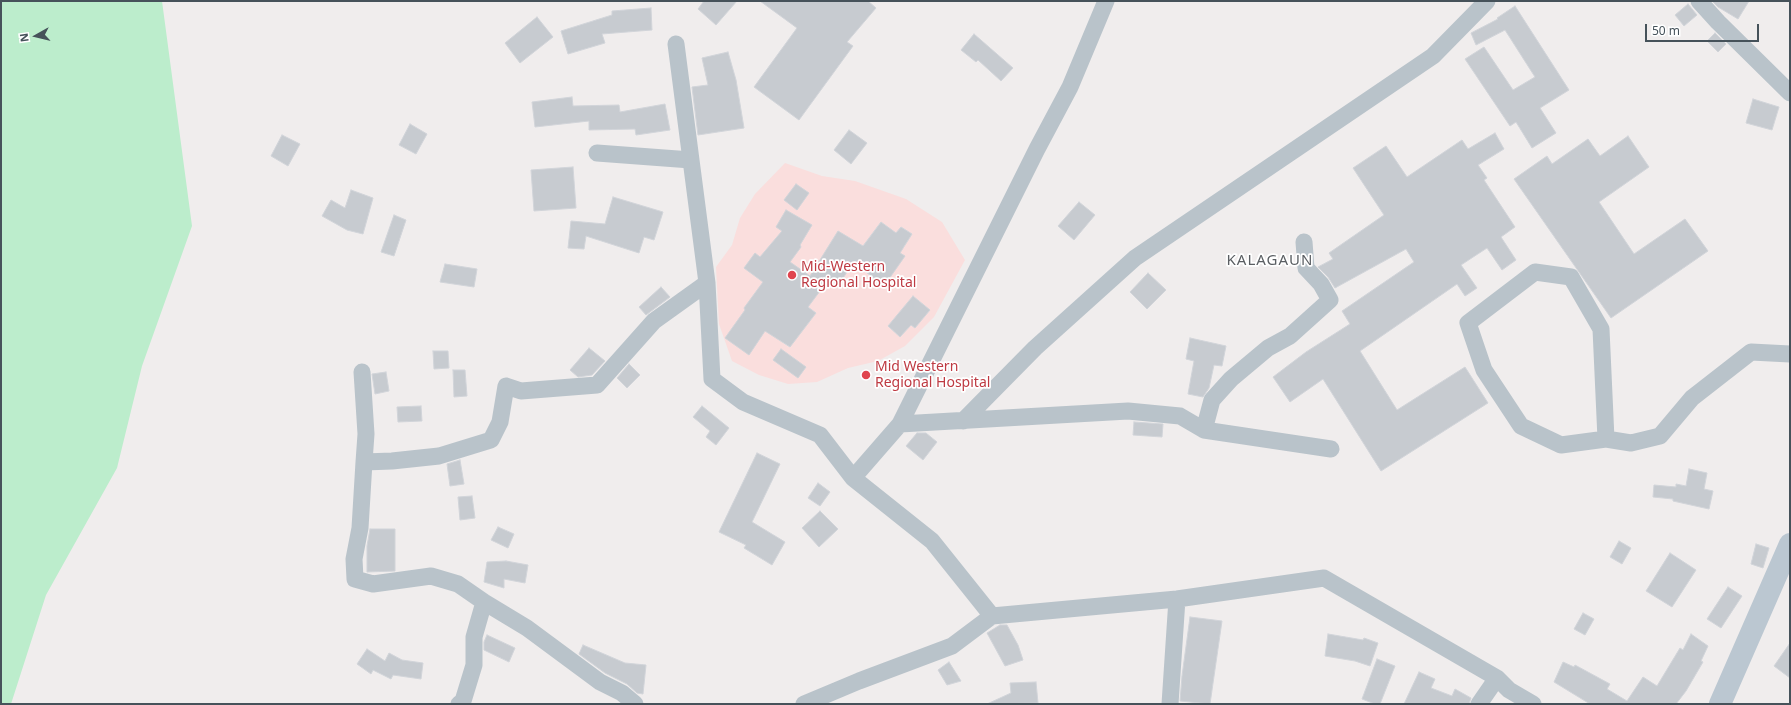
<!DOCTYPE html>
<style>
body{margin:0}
#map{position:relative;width:1791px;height:705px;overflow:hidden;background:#f0eded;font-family:"Noto Sans",sans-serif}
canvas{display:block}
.frame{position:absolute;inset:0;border:2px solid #46525a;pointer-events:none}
.north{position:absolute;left:16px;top:16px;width:40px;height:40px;-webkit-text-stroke:3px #fff;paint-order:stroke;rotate:262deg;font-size:11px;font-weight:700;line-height:16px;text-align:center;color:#46525a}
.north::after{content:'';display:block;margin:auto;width:14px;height:18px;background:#46525a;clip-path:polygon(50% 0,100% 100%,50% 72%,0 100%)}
.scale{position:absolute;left:1645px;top:24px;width:114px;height:18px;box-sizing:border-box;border:2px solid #46525a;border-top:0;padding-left:5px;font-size:12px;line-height:14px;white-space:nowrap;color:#46525a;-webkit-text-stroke:3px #fff;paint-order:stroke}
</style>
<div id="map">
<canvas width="1791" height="705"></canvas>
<div class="frame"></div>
<div class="north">N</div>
<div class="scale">50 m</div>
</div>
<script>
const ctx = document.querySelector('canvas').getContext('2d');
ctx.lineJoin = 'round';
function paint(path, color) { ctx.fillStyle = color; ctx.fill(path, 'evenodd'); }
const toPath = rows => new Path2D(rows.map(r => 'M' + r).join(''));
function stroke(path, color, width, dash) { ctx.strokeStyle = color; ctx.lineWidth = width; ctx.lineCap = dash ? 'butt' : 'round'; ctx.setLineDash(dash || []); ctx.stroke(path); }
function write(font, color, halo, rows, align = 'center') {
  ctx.font = font + ' "Noto Sans",sans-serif'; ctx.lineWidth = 3.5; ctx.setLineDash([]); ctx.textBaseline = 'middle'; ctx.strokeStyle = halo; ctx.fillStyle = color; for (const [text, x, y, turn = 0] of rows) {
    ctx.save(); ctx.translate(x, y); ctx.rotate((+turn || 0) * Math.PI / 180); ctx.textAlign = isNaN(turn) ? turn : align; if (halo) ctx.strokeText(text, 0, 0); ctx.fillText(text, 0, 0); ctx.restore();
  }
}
paint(toPath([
 [785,163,822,176,855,181,906,199,942,222,965,260,934,317,905,346,878,361,848,368,817,382,788,384,759,375,732,361,719,324,716,267,732,245,740,218,755,194],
 [881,222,889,228,863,246],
 [901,227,912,234,903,248,892,241],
 [874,263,891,276,884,286,867,273],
 [785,289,816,313,789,347,774,336],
 [913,296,930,310,915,328,898,315],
 [896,317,908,328,900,337,888,326]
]), '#fadedd');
paint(toPath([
 [1,1,162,1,192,226,142,366,117,468,46,595,11,704,1,704]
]), '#bcedcc');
const building = toPath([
 [704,1,737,1,716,25,698,9,704,1],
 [760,1,868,1,876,8,847,42,853,46,799,120,754,87,797,28,760,1],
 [1712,1,1749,1,1738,19,1718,7,1712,1],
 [1688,4,1697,15,1684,26,1675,15,1688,4],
 [1515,6,1569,90,1540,108,1556,133,1532,148,1516,122,1510,126,1465,59,1484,47,1513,90,1535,77,1505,30,1476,45,1471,33,1498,19,1497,18,1515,6],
 [651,8,652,30,602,34,605,43,568,54,561,31,612,15,612,11,651,8],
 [537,17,553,37,520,63,505,43,537,17],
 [1715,33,1726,44,1718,52,1707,41,1715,33],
 [974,34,1013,68,1001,81,978,60,976,62,961,50,974,34],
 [728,52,736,80,744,128,698,135,692,87,708,85,702,58,728,52],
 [572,97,573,106,619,105,620,112,665,104,670,130,636,135,635,129,589,130,589,121,535,127,532,102,572,97],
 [1753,99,1779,107,1772,130,1746,123,1753,99],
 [410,124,427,134,416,154,399,145,410,124],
 [849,130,867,143,851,164,834,150,849,130],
 [1495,133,1504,149,1478,165,1487,178,1484,180,1515,227,1501,237,1516,260,1502,270,1487,248,1461,265,1477,288,1465,296,1457,284,1360,351,1397,410,1465,367,1488,403,1381,471,1323,379,1290,402,1273,377,1306,352,1350,324,1342,311,1414,262,1406,249,1335,288,1328,277,1318,267,1333,259,1329,253,1384,215,1353,168,1386,146,1407,177,1462,140,1468,149,1495,133],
 [282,135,300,144,288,166,271,156,282,135],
 [1628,136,1649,167,1599,202,1634,254,1685,219,1708,251,1611,318,1514,179,1547,156,1552,164,1588,139,1600,156,1628,136],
 [573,167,576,208,534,211,531,170,573,167],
 [796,184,809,193,797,210,784,200,796,184],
 [351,190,373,198,363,234,347,230,322,216,331,200,345,208,351,190],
 [613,197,663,212,654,240,644,237,639,253,586,236,584,249,568,248,571,221,605,224,613,197],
 [1079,202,1095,215,1074,240,1058,226,1079,202],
 [786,210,812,225,800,245,801,247,790,262,810,276,838,231,863,246,881,222,896,233,901,227,912,234,900,253,905,256,884,286,853,262,839,285,829,279,808,307,816,313,790,347,765,331,749,355,725,338,745,310,744,308,763,282,744,268,755,253,760,257,782,231,776,227,786,210],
 [394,215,406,220,394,256,381,252,394,215],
 [445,264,477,269,474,287,440,282,445,264],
 [1148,273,1166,290,1147,309,1130,292,1148,273],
 [661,287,670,297,646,315,639,307,661,287],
 [913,296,930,310,915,328,911,325,900,337,888,326,913,296],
 [1190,338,1226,346,1222,366,1214,365,1209,388,1203,397,1188,394,1194,361,1186,359,1190,338],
 [589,348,605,361,592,375,578,377,570,370,589,348],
 [781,349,806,367,798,378,773,360,781,349],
 [433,351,448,351,449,368,434,369,433,351],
 [629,364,640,375,627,388,617,378,629,364],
 [453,370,465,370,467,396,454,397,453,370],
 [386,372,389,391,375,394,372,374,386,372],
 [421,406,422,421,398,422,397,407,421,406],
 [702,406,729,428,716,445,706,437,710,431,693,417,702,406],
 [1134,422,1163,424,1162,437,1133,435,1134,422],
 [917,433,926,433,937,442,923,460,906,446,917,433],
 [757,453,780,464,752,522,785,542,772,565,744,548,746,545,719,532,757,453],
 [460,460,464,484,450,486,447,464,460,460],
 [1689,469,1707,473,1704,489,1713,491,1709,509,1673,501,1673,499,1653,497,1654,485,1676,487,1676,484,1686,486,1689,469],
 [818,483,830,492,820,506,808,498,818,483],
 [472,496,475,518,460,520,458,497,472,496],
 [820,511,838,529,819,547,802,528,820,511],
 [498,527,514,534,508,548,491,540,498,527],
 [370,529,395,529,395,571,367,572,367,546,370,529],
 [1619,541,1631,548,1622,564,1610,557,1619,541],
 [1756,544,1769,548,1763,568,1751,564,1756,544],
 [1670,553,1696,570,1672,607,1646,591,1670,553],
 [506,561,528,565,525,583,504,579,504,588,484,582,487,562,506,561],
 [1728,587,1742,596,1721,628,1707,619,1728,587],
 [1583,613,1594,619,1585,635,1574,629,1583,613],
 [1190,617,1222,621,1210,704,1180,701,1182,676,1190,617],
 [1000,625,1007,625,1018,645,1023,660,1005,666,987,633,1000,625],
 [1328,634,1363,640,1364,638,1378,643,1370,666,1355,661,1325,656,1328,634],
 [1691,634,1708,646,1701,661,1703,662,1686,691,1676,704,1590,704,1554,682,1563,662,1574,667,1575,665,1610,684,1607,689,1627,701,1643,677,1657,686,1680,648,1683,650,1691,634],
 [487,635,515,648,509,662,484,650,484,642,487,635],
 [1790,643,1790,678,1774,666,1790,643],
 [583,645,625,663,646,665,643,694,637,693,627,684,605,673,579,654,583,645],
 [367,649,385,661,389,653,402,660,423,663,421,679,393,675,391,679,373,670,371,674,357,664,367,649],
 [1377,659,1395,666,1380,704,1375,704,1362,699,1377,659],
 [949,662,961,681,947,685,938,670,949,662],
 [1419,672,1435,679,1431,688,1452,696,1455,689,1471,698,1469,704,1404,704,1419,672],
 [1036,682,1038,703,987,704,1011,693,1010,683,1036,682]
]);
paint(building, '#c7cbd0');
stroke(building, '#d1d4d9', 1);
stroke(toPath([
 [1699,1,1718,22,1790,93],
 [676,44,691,160],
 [597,153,691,160,707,283,712,379,743,402,820,435,853,478,932,541,992,616,1177,599,1324,578,1497,678,1509,690,1533,704],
 [362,372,366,434,364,462,392,461,439,456,491,440,500,422,506,386,521,391,597,385,654,321,707,283],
 [963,421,1035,348,1135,258,1433,56,1487,1],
 [900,424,1128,411,1180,416,1204,430,1331,449],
 [1204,430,1212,400,1231,379,1268,348,1290,336,1330,300,1321,284,1306,268,1304,242],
 [1606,439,1601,329,1571,277,1535,272,1468,323,1484,370,1521,426,1561,445,1606,439,1631,443,1660,436,1692,398,1751,352,1790,354],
 [364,462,360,528,354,559,355,579,373,584,431,576,458,584,484,602,527,628,600,682,622,693,635,704],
 [853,478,900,424,1037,149,1070,87,1106,1],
 [459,704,463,701,474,665,474,637,484,602],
 [804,704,859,681,952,646,992,616],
 [1170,704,1177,599],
 [1479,704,1497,678]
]), '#b9c3ca', 17);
stroke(toPath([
 [1720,704,1790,544]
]), '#bbc7d1', 22);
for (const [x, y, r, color] of [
 [792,275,5,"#e0444e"],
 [866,375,5,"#e0444e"]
]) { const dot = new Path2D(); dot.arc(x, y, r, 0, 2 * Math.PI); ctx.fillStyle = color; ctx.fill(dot); stroke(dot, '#fff', 1.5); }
write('14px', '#be3a42', '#fff', [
 ["Mid-Western",801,267],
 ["Regional Hospital",801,283],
 ["Mid Western",875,367],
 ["Regional Hospital",875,383]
], 'left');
ctx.letterSpacing = '1px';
write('15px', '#5a5e62', '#fff', [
 ["KALAGAUN",1270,261]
]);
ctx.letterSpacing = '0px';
</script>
